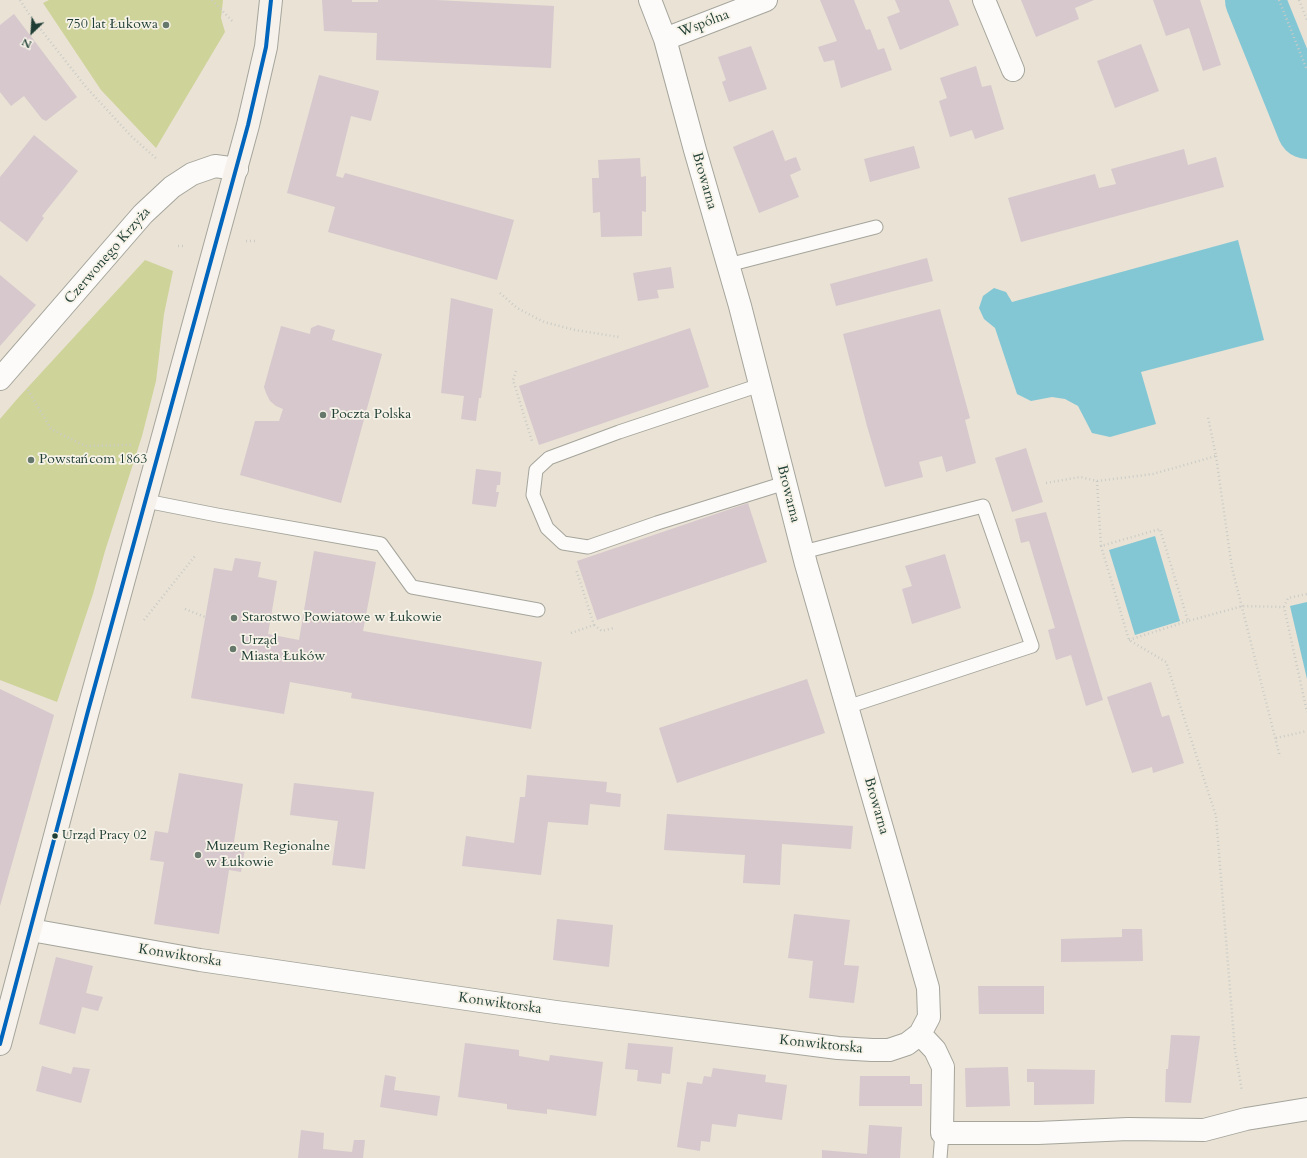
<!DOCTYPE html>
<meta charset="utf-8">
<style>
body{margin:0}
#map{position:relative;width:1307px;height:1158px;overflow:hidden;background:#e9e2d5;font-family:Cardo,serif}
canvas{display:block}
.north{position:absolute;left:12px;top:12px;width:40px;height:40px;-webkit-text-stroke:3px #f7f3e8;paint-order:stroke;rotate:205deg;font-size:11px;font-weight:700;line-height:16px;text-align:center;color:#1f3d34}
.north::after{content:'';display:block;margin:auto;width:14px;height:18px;background:#1f3d34;clip-path:polygon(50% 0,100% 100%,50% 72%,0 100%)}
</style>
<div id="map">
<canvas width="1307" height="1158"></canvas>
<div class="north">N</div>
</div>
<script>
const ctx = document.querySelector('canvas').getContext('2d');
ctx.lineJoin = 'round';
function paint(path, color) { ctx.fillStyle = color; ctx.fill(path, 'evenodd'); }
const toPath = rows => new Path2D(rows.map(r => 'M' + r).join(''));
function stroke(path, color, width, dash) { ctx.strokeStyle = color; ctx.lineWidth = width; ctx.lineCap = dash ? 'butt' : 'round'; ctx.setLineDash(dash || []); ctx.stroke(path); }
function write(font, color, halo, rows, align = 'center') {
  ctx.font = font + ' Cardo,serif'; ctx.lineWidth = 3.5; ctx.setLineDash([]); ctx.textBaseline = 'middle'; ctx.strokeStyle = halo; ctx.fillStyle = color; for (const [text, x, y, turn = 0] of rows) {
    ctx.save(); ctx.translate(x, y); ctx.rotate((+turn || 0) * Math.PI / 180); ctx.textAlign = isNaN(turn) ? turn : align; if (halo) ctx.strokeText(text, 0, 0); ctx.fillText(text, 0, 0); ctx.restore();
  }
}
paint(toPath([
 [49,0,223,0,221,18,225,32,156,148,101,90,43,3],
 [145,260,173,271,164,314,156,381,142,436,105,551,93,594,57,702,0,680,0,419,18,398]
]), '#ced399');
paint(toPath([
 [1238,240,1264,340,1141,372,1156,424,1110,437,1092,433,1078,406,1065,399,1052,397,1031,401,1017,394,995,328,984,319,979,308,983,296,994,288,1006,292,1012,302],
 [1155,536,1180,621,1135,635,1109,550],
 [1307,602,1307,679,1290,606]
]), '#83c7d5');
stroke(toPath([
 [1272,42,1282,39]
]), '#83c7d5', 10);
stroke(toPath([
 [1255,0,1307,129]
]), '#83c7d5', 60);
paint(toPath([
 [322,0,352,0,352,2,378,2,378,0,436,0,554,6,551,68,376,60,377,33,324,31],
 [820,0,854,0,866,30,870,29,878,50,884,48,892,70,841,88,834,60,824,62,818,47,837,41],
 [895,0,949,0,959,25,900,50,887,17,900,12],
 [1021,0,1094,0,1075,8,1079,19,1036,37],
 [1153,0,1200,0,1221,65,1203,71,1189,28,1166,36],
 [14,14,77,97,46,121,42,119,24,96,11,106,0,92,0,25],
 [1141,44,1159,91,1115,108,1097,61],
 [751,46,767,89,729,102,722,82,726,80,718,57],
 [976,66,982,87,991,85,1004,129,975,139,972,130,950,137,939,101,947,98,940,78],
 [319,75,379,91,371,121,351,116,336,176,343,178,345,173,514,220,497,280,328,232,335,207,287,193],
 [773,130,785,161,796,157,801,170,790,175,799,197,759,213,733,147],
 [34,135,78,171,42,216,44,218,27,242,0,221,0,177],
 [914,146,920,168,870,182,864,159],
 [1184,149,1188,165,1216,157,1224,187,1021,242,1008,198,1095,174,1099,188,1116,184,1111,169],
 [640,158,641,177,646,176,646,212,642,211,642,236,601,237,600,212,593,213,592,178,599,178,598,160],
 [927,258,933,281,836,306,830,284],
 [671,267,674,288,657,290,659,298,638,301,633,273],
 [0,275,36,305,0,346],
 [451,298,493,309,481,398,479,398,476,421,461,419,464,396,441,393],
 [940,309,970,418,965,420,976,463,946,472,942,456,919,462,923,477,885,487,867,426,843,334],
 [318,325,335,330,332,340,382,354,341,503,240,475,255,421,279,421,283,409,276,406,270,401,266,393,264,387,281,326,310,334,311,328],
 [690,328,709,387,539,445,519,386],
 [1026,448,1043,502,1012,512,995,458],
 [476,469,501,472,500,485,497,485,496,492,499,492,496,507,472,504],
 [748,503,767,562,597,620,577,561],
 [1046,512,1103,700,1086,706,1071,655,1056,660,1048,630,1055,628,1029,541,1021,543,1015,519],
 [314,551,376,562,363,631,542,662,531,729,351,698,352,693,290,682,284,714,191,698,214,568,232,571,235,558,261,562,258,577,277,581,268,634,299,640],
 [945,554,961,608,912,624,902,589,912,586,905,566],
 [807,679,825,733,677,783,659,728],
 [1151,682,1162,717,1169,715,1184,763,1153,773,1152,767,1132,773,1107,697],
 [0,689,54,715,0,906],
 [179,773,243,784,233,848,245,849,241,872,229,870,219,934,154,924,164,862,150,860,155,831,168,833],
 [527,775,607,782,606,792,621,794,620,807,590,804,588,825,548,822,541,875,462,866,466,836,514,843,520,797,525,797],
 [294,783,374,792,365,869,332,865,338,821,290,815],
 [667,814,853,826,851,849,782,844,780,885,743,883,745,855,664,850],
 [794,914,850,920,844,965,859,966,854,1003,809,998,813,961,788,958],
 [557,919,613,925,609,967,553,960],
 [1122,929,1142,929,1143,961,1061,962,1061,939,1122,937],
 [56,957,93,966,86,993,103,997,98,1011,82,1007,75,1034,39,1024],
 [978,986,1044,986,1044,1014,979,1014],
 [1171,1035,1200,1036,1191,1103,1165,1102,1166,1069,1168,1069],
 [465,1043,519,1050,519,1056,549,1061,550,1055,603,1062,596,1116,547,1109,547,1114,507,1109,507,1104,458,1097],
 [628,1043,673,1047,670,1074,662,1073,661,1084,637,1081,638,1070,625,1069],
 [42,1066,71,1074,73,1067,90,1069,81,1103,36,1091],
 [1008,1067,1010,1106,966,1107,965,1068],
 [713,1068,766,1075,765,1082,787,1085,782,1120,738,1114,736,1127,712,1124,710,1142,701,1141,700,1151,677,1147,687,1082,702,1084,704,1076,711,1077],
 [1027,1069,1095,1070,1094,1104,1034,1105,1034,1082,1027,1082],
 [385,1075,396,1077,394,1090,440,1096,437,1116,380,1107],
 [860,1076,910,1076,910,1084,922,1084,922,1106,859,1106],
 [869,1125,902,1127,900,1158,822,1158,822,1150,867,1154],
 [301,1130,324,1133,323,1149,352,1152,354,1140,365,1140,363,1158,298,1158]
]), '#d7c8cd');
const lane = toPath([
 [728,265,876,227],
 [760,385,619,432,549,458,536,470,533,495,547,528,563,543,588,547,657,523,785,483],
 [146,501,217,515,381,544,412,587,538,610],
 [803,552,983,506,1032,646,847,707],
 [940,1158,942,1133]
]);
const street = toPath([
 [984,0,1013,70],
 [665,39,766,0],
 [0,379,143,214,172,187,192,174,215,166,237,169],
 [31,930,200,960,556,1012,838,1048,872,1050,889,1050,907,1044,920,1034,929,1017,928,988,806,564,740,306,695,150,665,39,650,0],
 [920,1034,935,1050,943,1067,942,1133,1038,1133,1128,1129,1204,1130,1246,1119,1307,1109]
]);
const secondary = toPath([
 [0,1044,88,711,248,125,266,47,271,0]
]);
stroke(lane, '#a5a59c', 15);
stroke(street, '#a5a59c', 24);
stroke(secondary, '#a5a59c', 24);
stroke(toPath([
 [20,0,31,17,86,87,132,137,158,160],
 [212,0,234,23],
 [1279,0,1307,70],
 [1299,0,1307,20],
 [246,241,255,241],
 [178,246,185,246],
 [500,293,517,308,544,322,575,330,619,337],
 [516,371,513,380,532,441],
 [28,390,51,429,85,446,131,445],
 [1216,456,1232,568,1280,757],
 [1097,481,1101,546,1160,529,1188,621,1243,606,1284,607,1307,712],
 [1046,483,1080,477,1097,481,1153,474,1216,456,1208,417],
 [1101,546,1129,640,1166,662,1216,816,1235,1051,1242,1091],
 [1284,607,1288,598,1307,594],
 [185,609,205,617],
 [144,620,195,556],
 [594,625,602,631,614,628],
 [571,633,594,625,576,569],
 [1129,640,1188,621],
 [1276,738,1307,731]
]), '#cacbc7', 2.5, [1, 3]);
stroke(lane, '#fcfbf9', 13);
stroke(street, '#fcfbf9', 22);
stroke(secondary, '#f6f1eb', 22);
stroke(toPath([
 [0,1044,88,711,248,125,266,47,271,0]
]), '#0065bd', 4);
for (const [x, y, r, color] of [
 [166,25,4,"#66776c"],
 [323,415,4,"#66776c"],
 [31,460,4,"#66776c"],
 [234,618,4,"#66776c"],
 [233,649,4,"#66776c"],
 [55,836,3.5,"#1f3d34"],
 [198,855,4,"#66776c"]
]) { const dot = new Path2D(); dot.arc(x, y, r, 0, 2 * Math.PI); ctx.fillStyle = color; ctx.fill(dot); stroke(dot, '#f7f3e8', 1.5); }
write('13px', '#1f3d34', '#f7f3e8', [
 ["Urząd Pracy 02",62,836]
], 'left');
write('14px', '#1f3d34', '#f7f3e8', [
 ["Wspólna",704,24,-21],
 ["Browarna",704,181,74],
 ["Czerwonego Krzyża",108,256,-49],
 ["Browarna",788,494,76],
 ["Browarna",876,806,74],
 ["Konwiktorska",180,956,9],
 ["Konwiktorska",500,1004,8],
 ["Konwiktorska",821,1045,6]
]);
write('14px', '#1f3d34', '#f7f3e8', [
 ["750 lat Łukowa",158,25,"right"],
 ["Poczta Polska",331,415],
 ["Powstańcom 1863",39,460],
 ["Starostwo Powiatowe w Łukowie",242,618],
 ["Urząd",241,641],
 ["Miasta Łuków",241,657],
 ["Muzeum Regionalne",206,847],
 ["w Łukowie",206,863]
], 'left');
</script>
